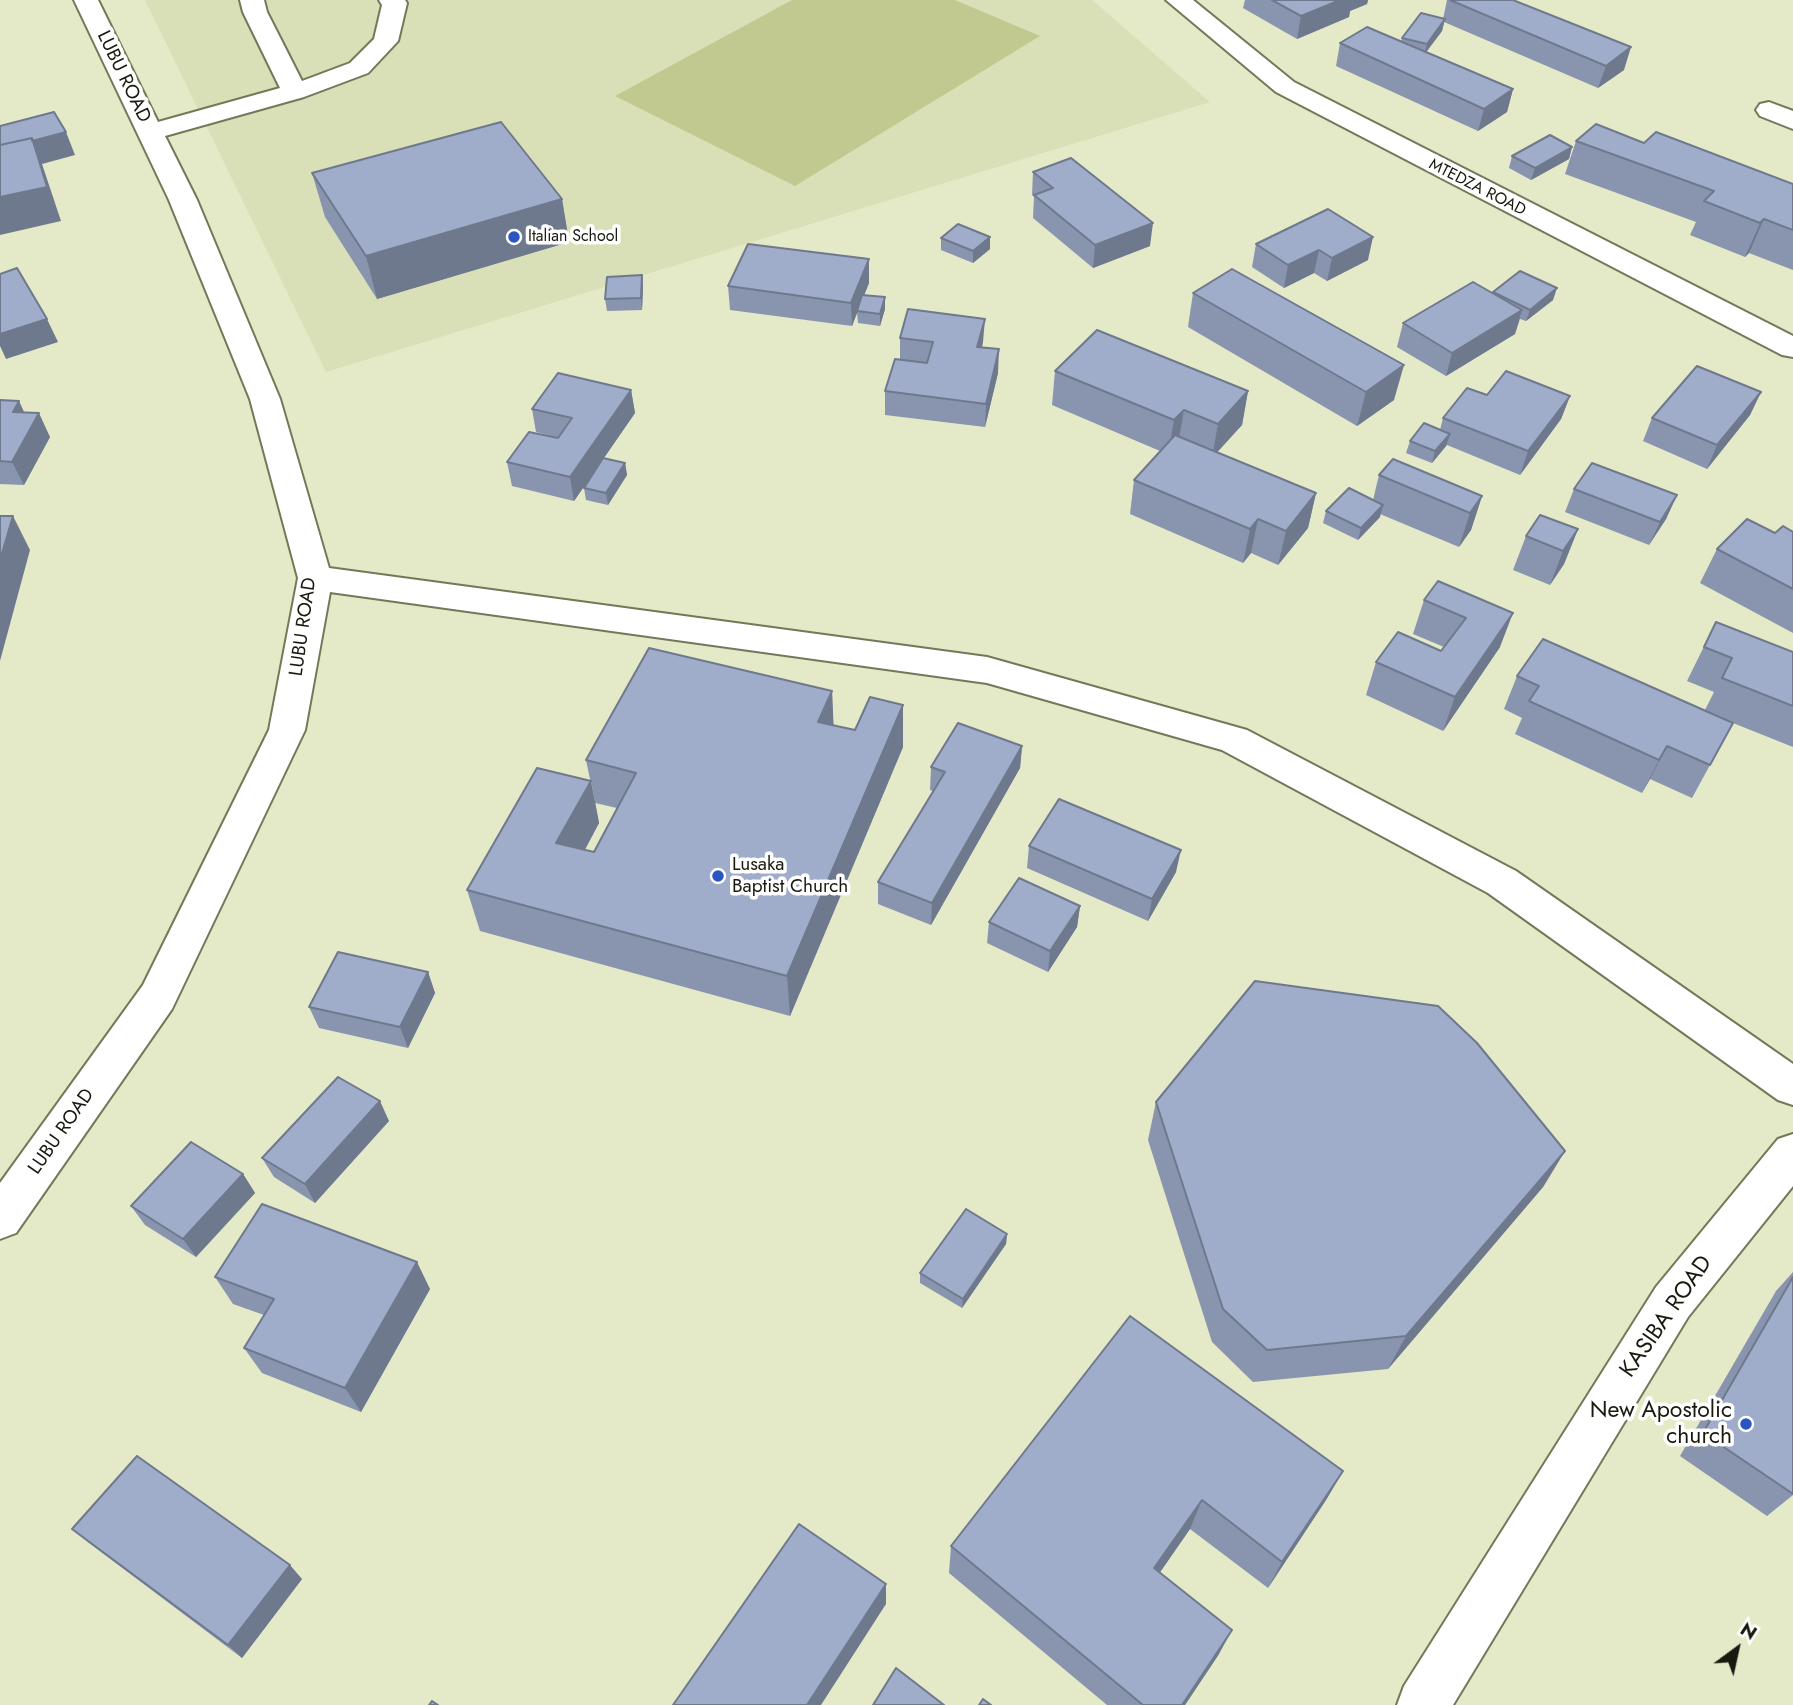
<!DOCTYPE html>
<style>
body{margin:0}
#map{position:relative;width:1793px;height:1705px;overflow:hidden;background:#e4e9c8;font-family:Jost,sans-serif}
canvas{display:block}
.north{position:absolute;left:1702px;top:1614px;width:70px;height:70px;-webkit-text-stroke:5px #fff;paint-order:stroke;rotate:33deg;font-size:19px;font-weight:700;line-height:28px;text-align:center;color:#181a0e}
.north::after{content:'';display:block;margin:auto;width:24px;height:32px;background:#181a0e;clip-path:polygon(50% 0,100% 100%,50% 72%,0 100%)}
</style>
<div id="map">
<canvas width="1793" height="1705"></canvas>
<div class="north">N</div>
</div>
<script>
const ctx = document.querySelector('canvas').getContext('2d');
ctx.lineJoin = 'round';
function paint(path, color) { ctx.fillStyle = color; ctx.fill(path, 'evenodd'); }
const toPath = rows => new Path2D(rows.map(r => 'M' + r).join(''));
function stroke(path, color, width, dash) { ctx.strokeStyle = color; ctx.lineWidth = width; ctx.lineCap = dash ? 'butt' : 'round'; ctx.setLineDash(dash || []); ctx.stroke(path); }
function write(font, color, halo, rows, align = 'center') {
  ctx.font = font + ' Jost,sans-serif'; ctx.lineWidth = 7; ctx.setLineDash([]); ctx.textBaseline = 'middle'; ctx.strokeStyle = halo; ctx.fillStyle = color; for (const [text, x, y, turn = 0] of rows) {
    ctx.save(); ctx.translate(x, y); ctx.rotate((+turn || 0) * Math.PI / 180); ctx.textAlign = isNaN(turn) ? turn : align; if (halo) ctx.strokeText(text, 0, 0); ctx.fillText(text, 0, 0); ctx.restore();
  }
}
paint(toPath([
 [145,0,1092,0,1210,102,326,372]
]), '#d9e0b7');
paint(toPath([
 [792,0,955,0,1040,36,795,186,615,96]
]), '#c1c990');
const minor = toPath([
 [74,0,98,0,158,122,280,88,243,12,240,0,264,0,267,12,302,81,350,63,374,39,382,5,379,0,405,0,407,3,398,41,368,73,304,97,165,136,197,200,280,399,329,568,987,657,1247,730,1516,871,1793,1064,1793,1105,1778,1100,1488,893,1222,750,987,683,330,592,305,730,172,1009,16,1233,0,1239,0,1183,143,985,269,730,298,578,250,399,169,200,74,0],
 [1166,0,1193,0,1294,82,1793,336,1793,357,1782,355,1276,92,1166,0],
 [1769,102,1793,111,1793,129,1760,116,1756,110,1760,104,1769,102],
 [1793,1134,1793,1186,1688,1317,1453,1705,1397,1705,1404,1686,1656,1287,1778,1139,1793,1134]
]);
stroke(minor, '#737859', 4);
paint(minor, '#fff');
paint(toPath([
 [1245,0,1368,0,1367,4,1350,11,1349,17,1297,39,1243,8],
 [1447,0,1513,0,1624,70,1598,88,1444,22,1442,31,1426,52,1513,89,1507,112,1478,131,1336,66,1340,43,1401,41,1402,38,1443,19],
 [1576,141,1644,143,1793,184,1793,270,1749,253,1745,257,1690,235,1696,222,1565,174],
 [1572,147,1569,159,1531,180,1509,168,1512,156],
 [1033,172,1150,246,1093,268,1033,218,1034,197,1032,195],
 [312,173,562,199,569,242,377,299,325,217],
 [1328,209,1368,260,1327,281,1314,273,1284,288,1252,267,1256,244],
 [990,237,990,249,973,263,941,250,941,238],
 [642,275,643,287,642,310,607,311,605,299],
 [869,283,864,295,885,297,885,309,880,326,858,323,857,312,852,326,730,310,728,286],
 [1493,292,1553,300,1526,321,1520,319,1515,334,1446,376,1397,347,1403,323,1492,293],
 [1193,293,1394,400,1357,426,1188,327],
 [900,338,983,342,982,347,998,373,985,427,885,415,885,391,900,360],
 [1055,371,1248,391,1242,425,1217,452,1316,493,1308,528,1278,565,1251,553,1243,563,1130,514,1134,480,1160,451,1052,405],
 [631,390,635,413,604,458,625,463,627,475,608,505,586,500,584,488,596,469,574,501,512,486,507,462,559,438,536,432,532,409],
 [1761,392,1750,415,1707,469,1643,441,1652,418],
 [1487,395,1570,396,1561,419,1520,475,1447,445,1432,463,1406,453,1410,441,1440,430,1443,418],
 [0,400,19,401,24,413,50,437,24,485,0,484],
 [1379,475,1482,496,1471,530,1459,547,1380,514,1380,517,1358,540,1323,523,1326,511,1373,500],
 [1574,489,1677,495,1666,519,1649,545,1565,512],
 [1578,529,1564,564,1550,585,1513,570,1526,536],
 [1793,532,1793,633,1700,583,1717,549,1775,533],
 [1438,581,1500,647,1443,731,1366,695,1376,662,1441,651,1444,647,1413,634,1424,600],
 [1716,622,1793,652,1793,747,1733,723,1692,798,1650,779,1642,793,1515,734,1522,718,1504,709,1517,676,1705,710,1714,692,1687,681],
 [832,691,833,725,903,747,790,1016,480,931,467,890,591,781,599,823,585,850,594,852,617,808,595,803,586,760],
 [1022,746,1020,768,931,925,878,904,878,882,933,791,930,790,931,767],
 [1029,846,1176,872,1148,921,1027,868],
 [1080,906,1077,927,1048,972,987,943,989,922],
 [428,972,435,993,408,1048,319,1028,309,1007],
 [1156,1102,1565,1151,1543,1187,1388,1369,1253,1382,1212,1342,1148,1140],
 [389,1121,315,1203,274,1177,262,1158],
 [243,1174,255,1193,196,1257,145,1225,131,1206],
 [1007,1234,1006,1244,962,1308,920,1283,920,1273],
 [1793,1272,1793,1495,1767,1516,1680,1456,1776,1291],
 [215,1277,430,1289,361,1412,262,1373,244,1348,264,1315,233,1304],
 [1343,1471,1326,1500,1268,1588,1190,1529,1160,1572,1219,1654,1185,1705,1107,1705,949,1573,951,1546],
 [72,1529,302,1579,242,1658,89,1543]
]), '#8995ae');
paint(toPath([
 [1340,0,1368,0,1367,4,1350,11,1349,17,1297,39,1301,16],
 [1445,19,1442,31,1424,55,1427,44],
 [1631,47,1624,70,1598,88,1606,66],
 [1513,89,1507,112,1478,131,1484,109],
 [66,132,75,155,42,164,61,221,0,235,0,150],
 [1572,147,1569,159,1531,180,1535,168],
 [562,199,569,242,377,299,366,256],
 [1764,219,1749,253,1745,257,1760,223],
 [1153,223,1150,246,1093,268,1095,245],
 [990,237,990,249,973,263,973,251],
 [1373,237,1368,260,1327,281,1332,258],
 [1319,250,1314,273,1284,288,1288,265],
 [869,259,869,283,852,326,851,303],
 [642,275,643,287,642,310,641,298],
 [1557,288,1553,300,1526,321,1530,310],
 [885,297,885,309,880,326,880,314],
 [1522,310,1515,334,1446,376,1452,353],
 [47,319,58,342,6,359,0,346,0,334],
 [985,319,983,342,976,370,977,347],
 [999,349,998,373,985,427,986,404],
 [1404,365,1394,400,1357,426,1366,392],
 [631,390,635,413,574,501,570,477],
 [1248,391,1242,425,1212,458,1218,424],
 [1761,392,1750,415,1707,469,1717,445],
 [1570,396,1561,419,1520,475,1528,451],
 [19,401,30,425,13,412],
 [1184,410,1178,444,1168,455,1174,420],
 [39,413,50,437,24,485,12,462],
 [1450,434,1446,446,1432,463,1435,451],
 [625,463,627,475,608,505,606,493],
 [1316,493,1308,528,1278,565,1286,531],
 [1677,495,1666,519,1649,545,1660,522],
 [1482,496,1471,530,1459,547,1470,513],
 [1383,505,1380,517,1358,540,1361,528],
 [13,516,30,550,0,661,0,560],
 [1258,519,1251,553,1243,563,1250,529],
 [1578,529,1564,564,1550,585,1563,551],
 [1513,613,1500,647,1443,731,1455,697],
 [832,691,834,734,818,722],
 [903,705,903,747,790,1016,787,976],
 [1022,746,1020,768,931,925,932,903],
 [1667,746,1650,779,1642,793,1659,760],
 [591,781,599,823,566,884,556,843],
 [1181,850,1176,872,1148,921,1152,899],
 [1080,906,1077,927,1048,972,1050,951],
 [428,972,435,993,408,1048,400,1027],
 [380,1101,389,1121,315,1203,305,1184],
 [1565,1151,1543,1187,1388,1369,1406,1336],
 [243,1174,255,1193,196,1257,183,1239],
 [1007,1234,1006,1244,962,1308,963,1299],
 [417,1262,430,1289,361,1412,345,1388],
 [1343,1471,1326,1500,1268,1588,1282,1562],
 [1202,1500,1190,1529,1145,1594,1154,1568],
 [290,1565,302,1579,242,1658,228,1645],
 [886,1584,886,1604,821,1705,807,1705],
 [1232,1630,1219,1654,1185,1705,1182,1705]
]), '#6f798d');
const building = toPath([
 [1272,0,1340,0,1301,16,1272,0],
 [1450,0,1513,0,1631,47,1606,66,1450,0],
 [1421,13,1445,19,1427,44,1402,38,1421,13],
 [1367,27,1513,89,1484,109,1340,43,1367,27],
 [54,112,66,132,32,141,32,138,0,145,0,126,54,112],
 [501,122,562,199,366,256,312,173,501,122],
 [1596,124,1644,143,1656,132,1793,184,1793,230,1764,219,1760,223,1704,201,1714,191,1576,141,1596,124],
 [1550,135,1572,147,1535,168,1512,156,1550,135],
 [32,138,47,187,0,197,0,145,32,138],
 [1071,158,1153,223,1095,245,1034,195,1053,188,1033,172,1071,158],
 [1328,209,1373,237,1332,258,1319,250,1288,265,1256,244,1328,209],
 [958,224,990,237,973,251,941,238,958,224],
 [748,244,869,259,851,303,728,286,748,244],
 [17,268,47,319,0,334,0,274,17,268],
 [1232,269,1404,365,1366,392,1193,293,1232,269],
 [1520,271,1557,288,1530,310,1493,292,1520,271],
 [642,275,641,298,605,299,607,277,642,275],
 [1473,282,1522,310,1452,353,1403,323,1473,282],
 [862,295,885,297,880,314,857,311,862,295],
 [908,309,985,319,977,347,999,349,986,404,885,391,895,359,927,363,933,342,900,338,908,309],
 [1097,330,1248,391,1218,424,1184,410,1174,420,1055,371,1097,330],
 [1697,366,1761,392,1717,445,1652,418,1697,366],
 [1506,371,1570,396,1528,451,1443,418,1467,388,1487,395,1506,371],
 [558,373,631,390,570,477,507,462,529,432,558,438,572,418,532,409,558,373],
 [0,400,19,401,13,412,39,413,12,462,0,461,0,400],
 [1424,423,1450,434,1435,451,1410,441,1424,423],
 [1175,435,1316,493,1286,531,1258,519,1250,529,1134,480,1175,435],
 [603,458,625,463,606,493,584,488,603,458],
 [1393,459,1482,496,1470,513,1379,475,1393,459],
 [1592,463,1677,495,1660,522,1574,489,1592,463],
 [1349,488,1383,505,1361,528,1326,511,1349,488],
 [1540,515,1578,529,1563,551,1526,536,1540,515],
 [0,516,13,516,0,560,0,516],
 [1747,519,1775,533,1783,526,1793,532,1793,589,1717,549,1747,519],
 [1438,581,1513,613,1455,697,1376,662,1398,632,1441,651,1466,618,1424,600,1438,581],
 [1716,622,1793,652,1793,706,1722,678,1732,658,1704,647,1716,622],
 [1543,639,1733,723,1710,765,1667,746,1659,760,1529,701,1539,686,1517,676,1543,639],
 [649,648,832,691,818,722,855,730,870,697,903,705,787,976,467,890,537,768,591,781,556,843,594,852,636,773,586,760,649,648],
 [958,723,1022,746,932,903,878,882,945,772,931,767,958,723],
 [1059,799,1181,850,1152,899,1029,846,1059,799],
 [1019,878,1080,906,1050,951,989,922,1019,878],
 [338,952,428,972,400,1027,309,1007,338,952],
 [1255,981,1438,1006,1477,1043,1565,1151,1406,1336,1267,1350,1223,1309,1156,1102,1255,981],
 [338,1077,380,1101,305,1184,262,1158,338,1077],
 [191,1142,243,1174,183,1239,131,1206,191,1142],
 [262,1204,417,1262,345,1388,244,1348,274,1299,215,1277,262,1204],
 [966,1209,1007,1234,963,1299,920,1273,966,1209],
 [1793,1277,1793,1494,1703,1433,1793,1277],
 [1130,1316,1343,1471,1282,1562,1202,1500,1154,1568,1232,1630,1182,1705,1143,1705,951,1546,1130,1316],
 [137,1456,290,1565,228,1645,72,1529,137,1456],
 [799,1524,886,1584,807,1705,673,1705,799,1524],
 [896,1668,944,1705,873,1705,896,1668],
 [983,1699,991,1705,979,1705,983,1699],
 [432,1701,438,1705,429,1705,432,1701]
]);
paint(building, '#9fadca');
stroke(building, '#6f798d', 2);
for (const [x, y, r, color] of [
 [514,237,7,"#2a56c5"],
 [718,876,7,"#2a56c5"],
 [1746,1424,7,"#2a56c5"]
]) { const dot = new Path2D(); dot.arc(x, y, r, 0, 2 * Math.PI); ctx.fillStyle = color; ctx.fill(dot); stroke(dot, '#fff', 2.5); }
write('16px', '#181a0e', '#fff', [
 ["MTEDZA ROAD",1477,188,27]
]);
write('16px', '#181a0e', '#fff', [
 ["Italian School",528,237]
], 'left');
write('19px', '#181a0e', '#fff', [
 ["LUBU ROAD",123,77,64],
 ["LUBU ROAD",304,627,-82],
 ["LUBU ROAD",62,1132,-55]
]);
write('19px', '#181a0e', '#fff', [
 ["Lusaka",732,865],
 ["Baptist Church",732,887]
], 'left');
write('23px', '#181a0e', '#fff', [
 ["KASIBA ROAD",1667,1317,-55]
]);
write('23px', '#181a0e', '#fff', [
 ["New Apostolic",1732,1411],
 ["church",1732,1437]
], 'right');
</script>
